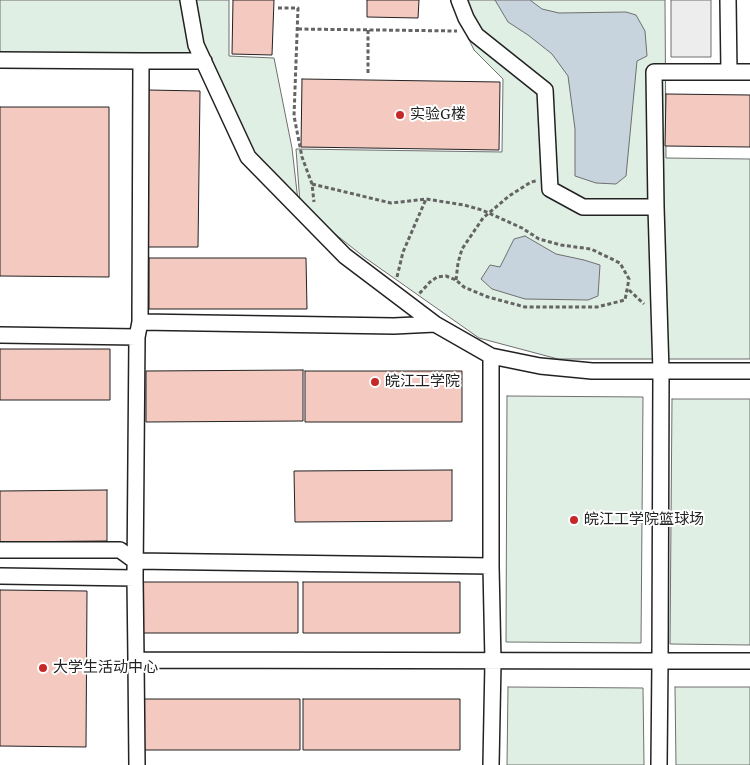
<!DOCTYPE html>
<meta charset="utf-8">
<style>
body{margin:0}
canvas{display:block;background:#fff}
</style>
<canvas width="750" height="765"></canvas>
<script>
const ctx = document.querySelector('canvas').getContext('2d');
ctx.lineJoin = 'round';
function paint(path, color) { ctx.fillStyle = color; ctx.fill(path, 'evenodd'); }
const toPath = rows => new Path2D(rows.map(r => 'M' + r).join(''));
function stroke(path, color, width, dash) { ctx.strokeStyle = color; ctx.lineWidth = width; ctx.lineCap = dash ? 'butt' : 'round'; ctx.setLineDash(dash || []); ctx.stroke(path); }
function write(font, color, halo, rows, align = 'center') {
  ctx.font = font + ' "Noto Serif","Noto Sans SC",serif'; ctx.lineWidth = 4; ctx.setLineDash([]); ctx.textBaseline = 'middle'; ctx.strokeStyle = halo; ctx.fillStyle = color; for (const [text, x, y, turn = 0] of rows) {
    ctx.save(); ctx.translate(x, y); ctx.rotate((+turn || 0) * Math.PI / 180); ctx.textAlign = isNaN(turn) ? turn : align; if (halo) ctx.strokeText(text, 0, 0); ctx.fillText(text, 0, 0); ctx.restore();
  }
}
const green = toPath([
 [0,0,182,0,196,57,0,53,0,0],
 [193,0,229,0,229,56,274,58,292,148,298,201,253,153,200,42,193,0],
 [451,0,665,0,666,158,750,159,750,359,558,359,479,338,364,257,325,226,300,203,296,149,502,152,503,79,474,50,453,7,451,0],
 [507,396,643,397,641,643,506,642,507,396],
 [672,399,750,399,750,645,670,644,672,399],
 [508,687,643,688,644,765,507,765,508,687],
 [675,687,750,687,750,765,676,765,675,687]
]);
paint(green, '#e0efe3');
stroke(green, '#6f6f6f', 1);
const parking = toPath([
 [671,0,711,0,711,57,671,57,671,0]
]);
paint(parking, '#ededed');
stroke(parking, '#6f6f6f', 1);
const water = toPath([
 [495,0,530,0,542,9,559,13,626,12,636,15,645,31,647,56,637,61,626,176,616,184,596,183,575,176,575,129,568,76,552,54,528,35,508,22,495,0],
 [525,236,556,254,584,260,600,265,598,296,588,300,525,299,492,289,481,279,490,265,500,267,514,239,525,236]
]);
paint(water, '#c7d3dd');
stroke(water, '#6f6f6f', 1);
const building = toPath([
 [233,0,274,0,272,55,232,54,233,0],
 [367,0,419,0,418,18,367,17,367,0],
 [302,79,500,82,499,150,301,147,302,79],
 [148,90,200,91,198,247,147,247,148,90],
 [666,94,750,95,750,147,665,146,666,94],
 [0,107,109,107,109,277,0,276,0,107],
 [149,258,306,258,307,309,149,309,149,258],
 [0,349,110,349,110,400,0,400,0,349],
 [303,370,303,421,146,422,146,371,303,370],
 [305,371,462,371,462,422,305,422,305,371],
 [452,470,452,521,295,522,294,471,452,470],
 [107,490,107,541,0,542,0,491,107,490],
 [141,582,298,582,298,633,141,633,141,582],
 [303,582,460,582,460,633,303,633,303,582],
 [0,590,87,591,86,747,0,746,0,590],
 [142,699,300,699,300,750,142,750,142,699],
 [303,699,460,699,460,750,303,750,303,699]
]);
paint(building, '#f3c9c0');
stroke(building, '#222', 1);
const street = toPath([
 [188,0,196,45,248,157,345,256,435,324,491,356,540,366,592,371,750,371],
 [459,0,466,18,476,35,545,90,550,189,583,207,656,207,654,72,750,72],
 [728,0,729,72],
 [0,60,141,61],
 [656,207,661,372,660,661,750,661],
 [140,322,141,61,204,61],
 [0,335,137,337],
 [491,356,491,566,493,662,491,765],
 [0,550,120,550,135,561,491,566],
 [0,576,135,578,137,337,140,322,394,326,435,324],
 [135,578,136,660,660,661,659,765],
 [136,660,137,765]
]);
stroke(street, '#222', 18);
stroke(toPath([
 [278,8,298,8,294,116,302,157,312,184,314,202],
 [298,29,457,31],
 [368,30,368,75],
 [312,184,391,203,426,199,464,205,482,210,522,228,539,239,561,245,591,249,620,263,629,279,625,300,597,307,525,307,488,297,464,287,456,280,446,276,437,277,430,282,418,295],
 [397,277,403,252,426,199],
 [456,280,458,263,462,249,483,218,509,196,531,182,536,181],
 [629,290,644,304]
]), '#646464', 3, [4, 2.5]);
stroke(street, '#fff', 15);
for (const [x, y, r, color] of [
 [400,115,5,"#c62828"],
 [375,382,5,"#c62828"],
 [574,520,5,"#c62828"],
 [43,668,5,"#c62828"]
]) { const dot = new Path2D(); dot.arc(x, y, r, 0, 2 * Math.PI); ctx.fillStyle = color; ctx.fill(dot); stroke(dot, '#fff', 2); }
write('15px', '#222', '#fff', [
 ["实验G楼",410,115],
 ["皖江工学院",385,382],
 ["皖江工学院篮球场",584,520],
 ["大学生活动中心",53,668]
], 'left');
</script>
